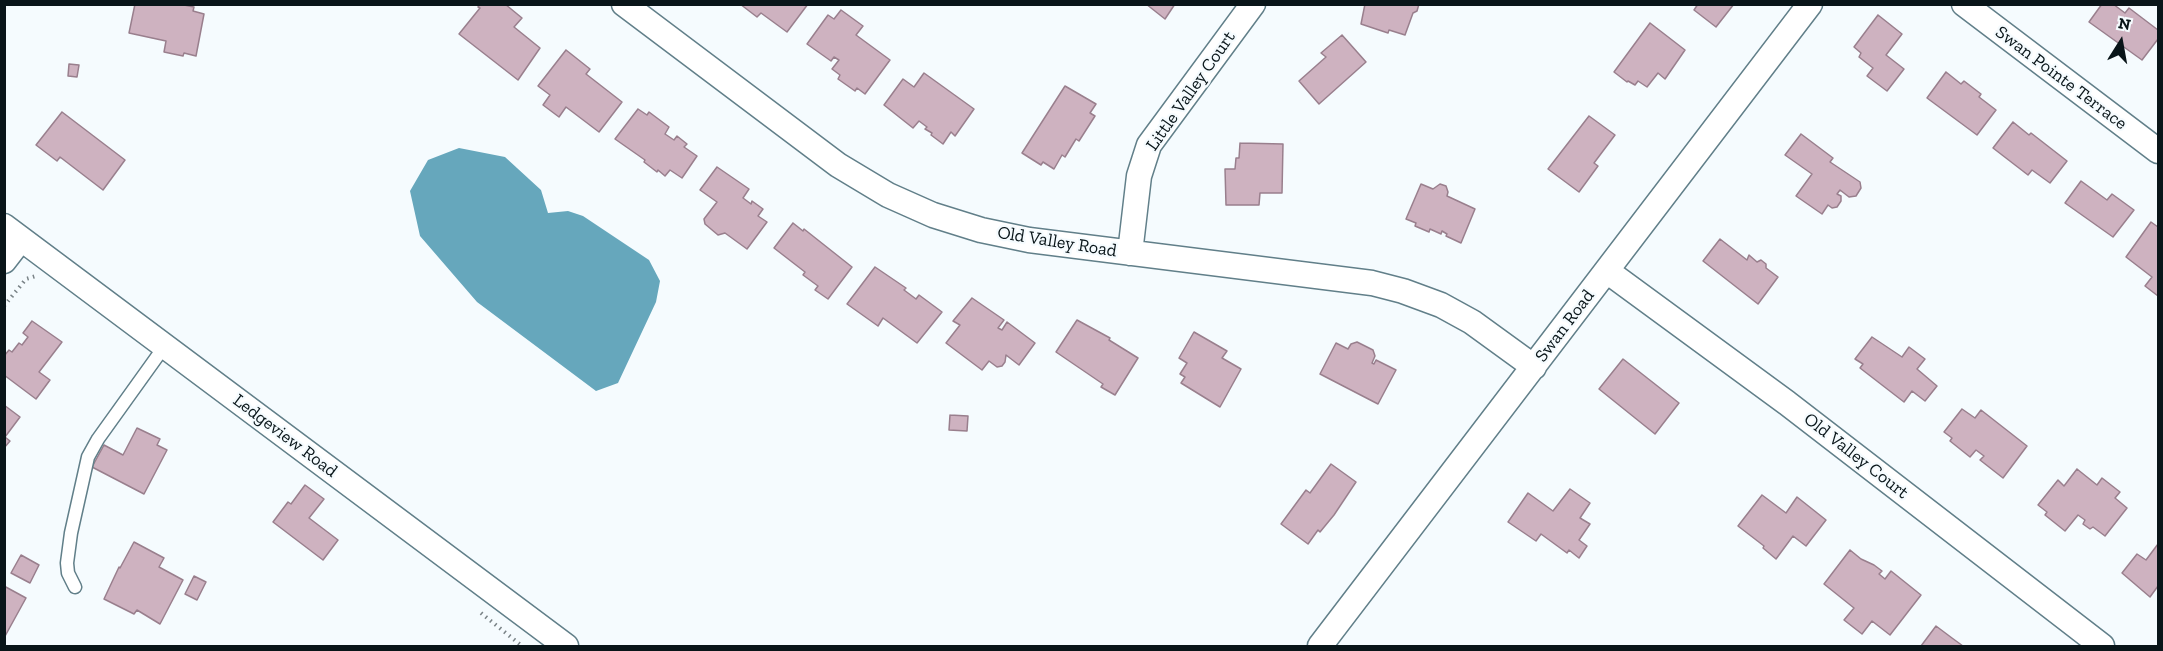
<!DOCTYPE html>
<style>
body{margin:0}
#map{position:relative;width:2163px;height:651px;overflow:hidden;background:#f5fbfe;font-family:"Zilla Slab",serif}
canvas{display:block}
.frame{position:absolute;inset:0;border:6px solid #091519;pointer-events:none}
.north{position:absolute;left:2091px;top:12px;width:60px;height:60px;-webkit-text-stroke:4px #f5fbfe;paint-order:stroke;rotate:11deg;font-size:16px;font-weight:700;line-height:24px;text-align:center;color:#091519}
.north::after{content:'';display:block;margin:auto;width:21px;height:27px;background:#091519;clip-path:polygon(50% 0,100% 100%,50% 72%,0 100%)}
</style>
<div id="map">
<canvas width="2163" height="651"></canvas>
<div class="frame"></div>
<div class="north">N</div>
</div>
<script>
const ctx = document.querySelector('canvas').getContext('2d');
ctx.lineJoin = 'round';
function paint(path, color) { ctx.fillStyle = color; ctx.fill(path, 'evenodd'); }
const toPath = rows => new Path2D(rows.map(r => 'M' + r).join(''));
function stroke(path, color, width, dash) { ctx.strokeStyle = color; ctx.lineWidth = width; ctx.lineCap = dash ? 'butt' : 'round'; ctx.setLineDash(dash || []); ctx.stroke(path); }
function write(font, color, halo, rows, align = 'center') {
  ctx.font = font + ' "Zilla Slab",serif'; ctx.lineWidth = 4.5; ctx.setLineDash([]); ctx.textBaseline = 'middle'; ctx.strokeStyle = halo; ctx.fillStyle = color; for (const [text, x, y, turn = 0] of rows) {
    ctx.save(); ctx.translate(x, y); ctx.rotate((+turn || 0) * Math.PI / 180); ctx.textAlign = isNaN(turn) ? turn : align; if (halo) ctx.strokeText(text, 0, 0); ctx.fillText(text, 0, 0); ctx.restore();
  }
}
paint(toPath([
 [459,148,505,157,541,190,548,213,568,211,583,216,649,260,660,281,656,302,618,383,596,391,477,302,420,236,410,191,428,160]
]), '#66a7bc');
const building = toPath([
 [135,4,179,4,194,7,193,11,204,14,196,56,184,53,183,56,164,52,166,41,129,33,135,4],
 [480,4,505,4,522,18,514,27,540,48,518,80,459,34,480,8,478,7,480,4],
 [740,4,808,4,787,32,761,13,757,17,740,4],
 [1146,4,1175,4,1165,19,1146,4],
 [1365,4,1419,4,1417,11,1413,13,1405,35,1389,30,1388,33,1361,24,1365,4],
 [1698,4,1734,4,1716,27,1694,10,1698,4],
 [2102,4,2113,4,2125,13,2129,8,2158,30,2158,39,2142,60,2089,22,2102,4],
 [841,10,863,26,856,35,890,60,865,94,857,88,855,91,838,79,840,75,832,69,839,60,834,57,831,61,807,44,828,15,834,19,841,10],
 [1878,15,1902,34,1886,55,1904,69,1887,91,1867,76,1873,68,1859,57,1861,53,1854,47,1878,15],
 [1650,23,1685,50,1665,79,1658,73,1647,87,1638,81,1635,85,1628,81,1627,82,1614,72,1650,23],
 [1342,35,1366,62,1319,104,1299,81,1326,57,1321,53,1342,35],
 [566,50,590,69,586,74,622,102,599,132,566,107,559,117,543,105,550,95,538,86,566,50],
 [69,64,79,65,77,77,68,76,69,64],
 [1946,72,1961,84,1964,81,1981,94,1979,97,1996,110,1977,135,1927,98,1946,72],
 [924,73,974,109,955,136,951,132,943,144,931,135,932,133,925,129,927,127,919,121,913,128,884,105,903,79,914,87,924,73],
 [1065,86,1096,104,1090,113,1095,116,1079,141,1076,139,1065,157,1062,155,1054,169,1043,162,1041,165,1022,153,1065,86],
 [638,109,647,115,649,112,669,127,665,134,674,140,677,136,687,144,684,147,697,156,682,178,670,170,665,176,658,170,657,172,644,162,645,160,615,139,638,109],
 [62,112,125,160,103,190,60,157,57,161,36,145,62,112],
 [1589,116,1615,135,1594,163,1598,166,1579,192,1548,169,1589,116],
 [2013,122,2029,135,2031,133,2067,161,2050,183,2032,170,2028,175,1993,148,2013,122],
 [1801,134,1833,158,1830,162,1860,182,1861,188,1856,196,1849,197,1840,190,1837,194,1841,196,1841,201,1837,207,1832,208,1828,205,1822,214,1796,196,1812,174,1785,155,1801,134],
 [1240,143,1283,144,1282,193,1260,193,1259,205,1226,205,1225,169,1235,169,1236,158,1239,158,1240,143],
 [717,167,749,189,743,198,751,204,752,201,763,209,758,216,767,222,747,249,725,233,718,235,705,224,704,219,717,202,700,190,717,167],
 [2081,181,2107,200,2112,194,2134,210,2113,237,2065,203,2081,181],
 [1421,184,1433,189,1440,184,1446,186,1448,192,1447,196,1475,209,1461,243,1446,236,1447,234,1442,231,1441,234,1430,229,1429,232,1415,226,1416,223,1406,219,1421,184],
 [2151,222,2158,227,2158,296,2145,286,2152,277,2126,257,2151,222],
 [793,223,803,231,804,229,852,267,828,299,815,290,818,286,803,275,805,272,774,248,793,223],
 [1720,239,1747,260,1749,255,1757,262,1761,260,1766,264,1766,268,1778,277,1758,304,1703,261,1720,239],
 [875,267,903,286,906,288,904,290,916,299,919,295,942,312,917,343,883,318,878,326,847,304,875,267],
 [972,298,1004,320,998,328,1002,330,1007,322,1035,343,1019,365,1006,355,1005,362,1002,366,997,367,989,361,982,370,946,343,960,325,953,321,972,298],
 [1077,320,1110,338,1109,340,1138,358,1115,395,1101,387,1103,384,1056,352,1077,320],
 [32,321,62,342,39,372,50,380,36,399,4,375,4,356,9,350,12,352,19,343,22,345,28,337,23,333,32,321],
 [1194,332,1227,351,1222,358,1241,369,1220,407,1181,383,1185,377,1180,374,1187,363,1179,358,1194,332],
 [1872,337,1902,357,1909,347,1925,359,1917,369,1937,386,1925,401,1912,391,1904,402,1860,368,1863,364,1855,359,1872,337],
 [1357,342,1373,350,1375,356,1372,363,1374,364,1376,360,1396,370,1378,404,1320,374,1336,343,1348,349,1351,344,1357,342],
 [1623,359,1679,403,1655,434,1599,389,1623,359],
 [4,405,20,417,5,437,10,441,4,448,4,405],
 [1962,409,1975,418,1981,410,2027,446,2003,478,1980,460,1984,456,1976,450,1970,457,1950,441,1952,438,1944,432,1962,409],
 [950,415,968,416,967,431,949,430,950,415],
 [137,428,160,439,157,445,167,450,144,494,92,467,104,445,123,455,137,428],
 [1331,464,1356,482,1334,515,1320,532,1318,530,1308,544,1281,524,1306,490,1310,493,1331,464],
 [2077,469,2097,485,2102,478,2120,492,2115,498,2127,508,2105,536,2093,527,2090,529,2083,524,2085,520,2078,515,2065,531,2045,515,2047,512,2038,505,2058,480,2064,486,2077,469],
 [305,485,324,499,309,518,338,540,323,560,273,522,288,502,291,504,305,485],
 [1570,489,1590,503,1580,518,1590,524,1579,540,1587,546,1579,558,1569,550,1567,553,1541,534,1536,541,1508,522,1528,493,1553,511,1570,489],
 [1762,495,1786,513,1797,497,1826,520,1806,546,1793,536,1776,559,1763,548,1764,546,1738,526,1762,495],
 [134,542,164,558,159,567,183,580,160,624,137,610,134,614,104,599,119,567,120,568,134,542],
 [2158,544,2158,586,2150,597,2122,573,2137,554,2146,560,2158,544],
 [1850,550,1861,559,1874,565,1882,571,1879,574,1885,579,1891,571,1921,595,1890,635,1872,621,1862,634,1844,620,1854,608,1824,584,1850,550],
 [21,555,39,565,30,583,11,573,21,555],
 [194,576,206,582,197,600,185,594,194,576],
 [4,586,26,598,4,638,4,586],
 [1936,626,1952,638,1963,646,1921,646,1936,626]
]);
paint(building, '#ceb2c0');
stroke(building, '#997f8d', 1.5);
const lane = toPath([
 [75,587,68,573,67,563,71,533,88,457,98,439,164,347]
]);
const street = toPath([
 [624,4,838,165,888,195,933,215,981,230,1029,240,1372,283,1403,291,1441,305,1472,322,1534,367],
 [1964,4,2158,151],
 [4,226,566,646],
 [1130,253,1139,176,1149,145,1253,4],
 [4,261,21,239],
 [1607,271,1787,403,2102,646],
 [1320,646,1810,4]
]);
stroke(lane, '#617f89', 15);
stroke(street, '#617f89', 27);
stroke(toPath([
 [4,306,26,279,36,276],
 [481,613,522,646]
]), '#7a8387', 4, [1.5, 4.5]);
stroke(lane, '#fff', 12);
stroke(street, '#fff', 24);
write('18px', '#091519', '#f5fbfe', [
 ["Swan Pointe Terrace",2061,78,37],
 ["Little Valley Court",1191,91,-55],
 ["Old Valley Road",1057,242,9],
 ["Swan Road",1565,326,-53],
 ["Ledgeview Road",285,436,37],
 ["Old Valley Court",1856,456,38]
]);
</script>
